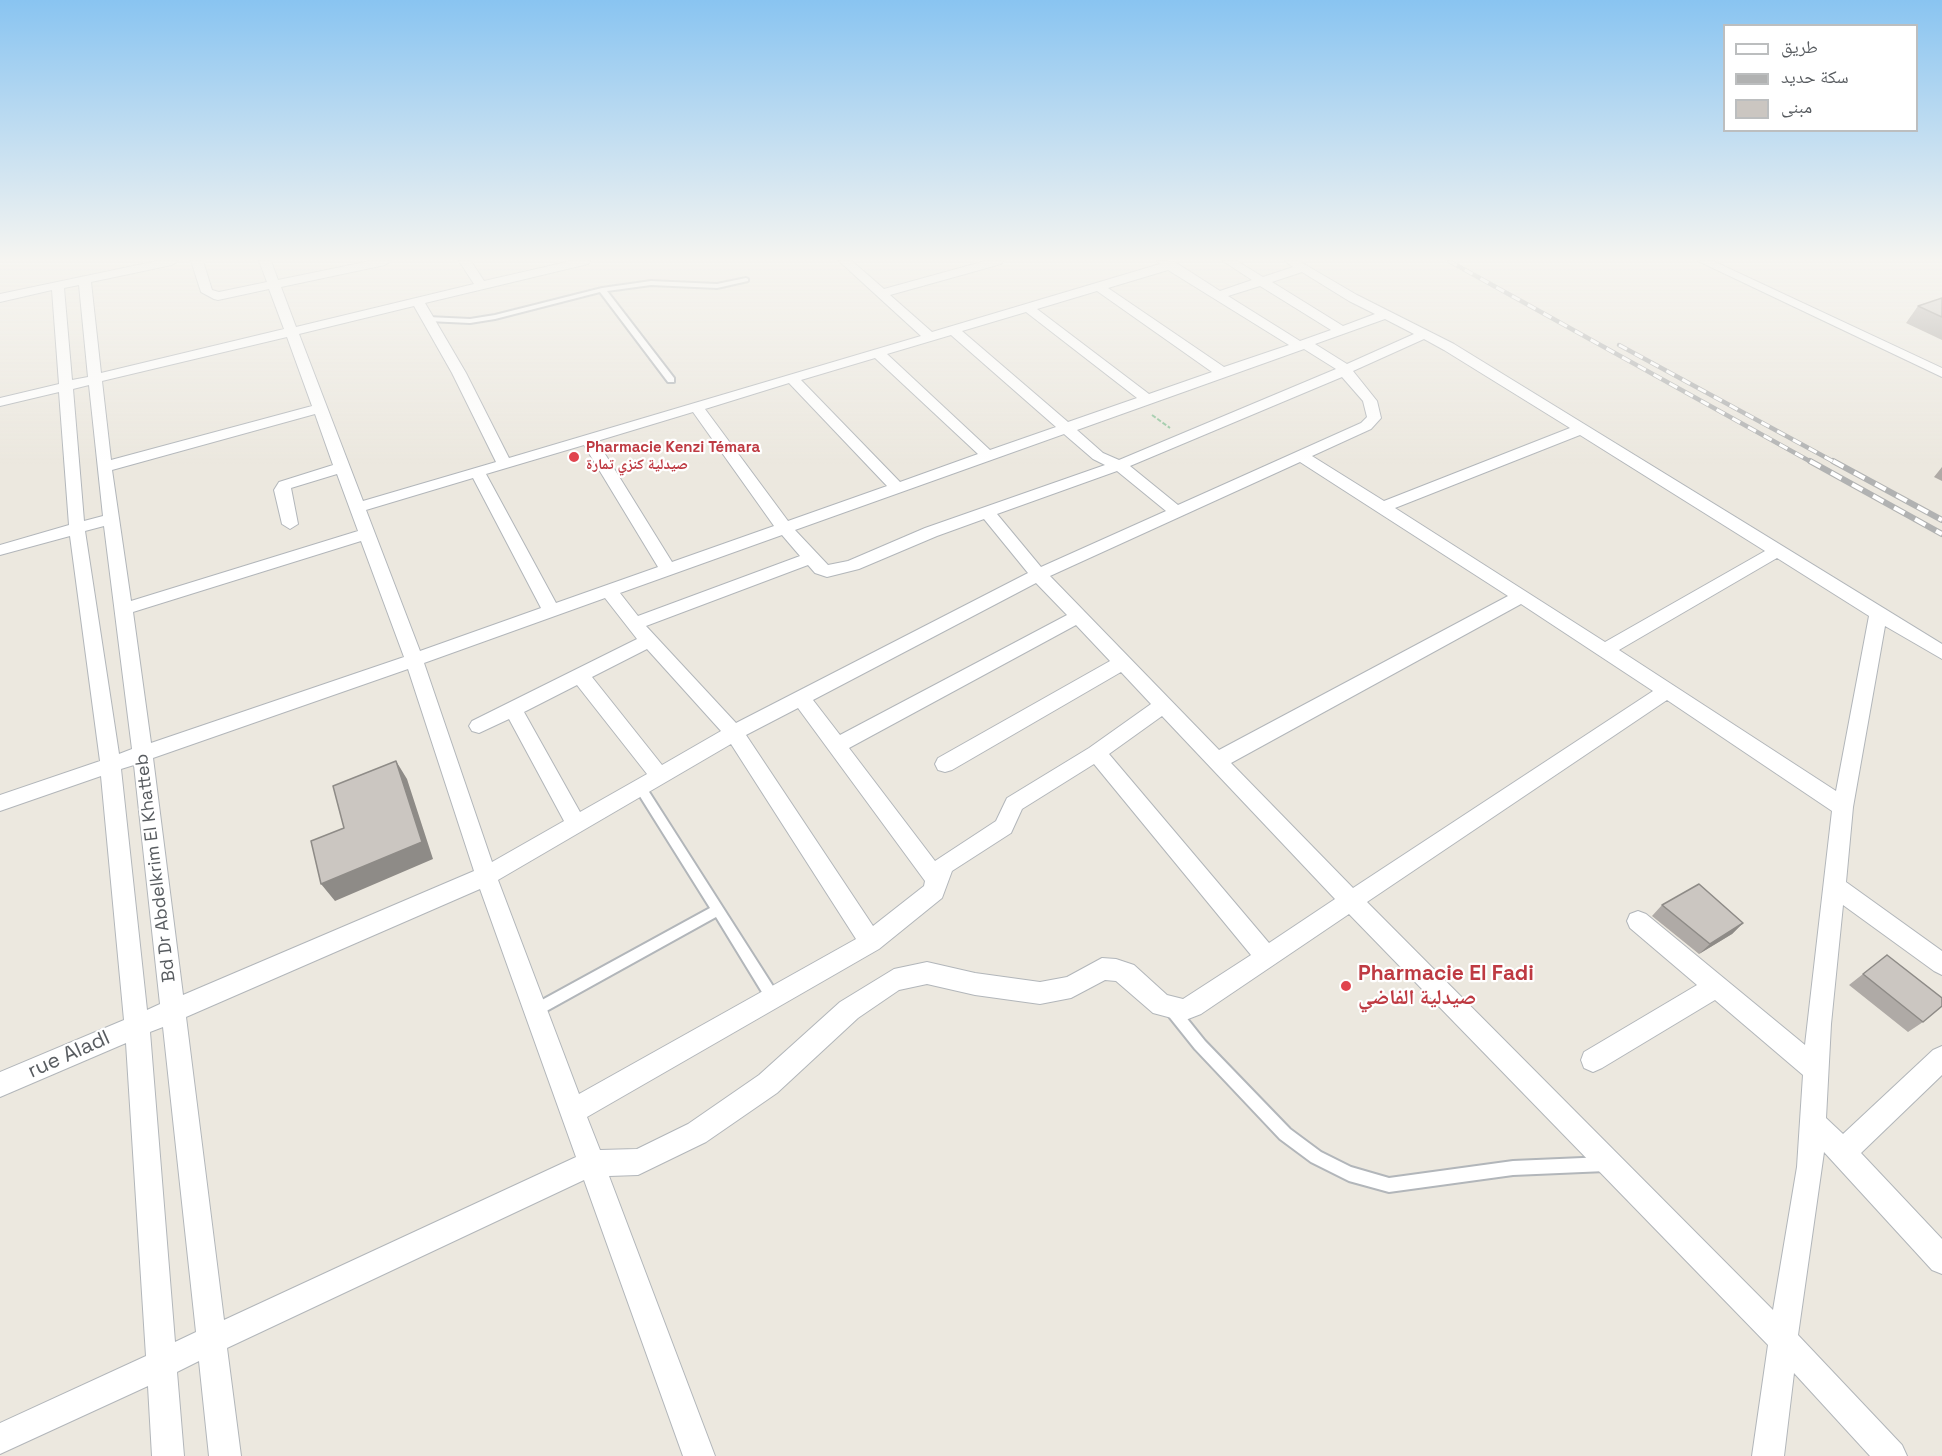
<!DOCTYPE html>
<meta charset="utf-8">
<style>
body{margin:0}
#map{position:relative;width:1942px;height:1456px;overflow:hidden;background:#ece8df;font-family:"Space Grotesk","Noto Naskh Arabic",sans-serif}
canvas{display:block}
.legend{position:absolute;left:1723px;top:24px;width:195px;height:108px;box-sizing:border-box;background:#fff;border:2px solid #bcbebf;margin:0;padding:8px 10px;list-style:none;font-size:18px;color:#585c60}
.legend li{display:flex;align-items:center;gap:12px;height:30px}
.legend b{width:30px;border:2px solid #bcbebf}
</style>
<div id="map">
<canvas width="1942" height="1456"></canvas>
<ul class="legend">
<li><b style="height:8px;background:#fff"></b>طريق</li>
<li><b style="height:8px;background:#b1b2b2"></b>سكة حديد</li>
<li><b style="height:16px;background:#cbc6c1"></b>مبنى</li>
</ul>
</div>
<script>
const ctx = document.querySelector('canvas').getContext('2d');
ctx.lineJoin = 'round';
const toPath = rows => new Path2D(rows.map(r => 'M' + r).join(''));
function stroke(path, color, width, dash) { ctx.strokeStyle = color; ctx.lineWidth = width; ctx.lineCap = dash ? 'butt' : 'round'; ctx.setLineDash(dash || []); ctx.stroke(path); }
function paint(path, color) { ctx.fillStyle = color; ctx.fill(path, 'evenodd'); }
function write(font, color, halo, rows, align = 'center') {
  ctx.font = font + ' "Space Grotesk","Noto Naskh Arabic",sans-serif'; ctx.lineWidth = 4.5; ctx.setLineDash([]); ctx.textBaseline = 'middle'; ctx.strokeStyle = halo; ctx.fillStyle = color; for (const [text, x, y, turn = 0] of rows) {
    ctx.save(); ctx.translate(x, y); ctx.rotate((+turn || 0) * Math.PI / 180); ctx.textAlign = isNaN(turn) ? turn : align; if (halo) ctx.strokeText(text, 0, 0); ctx.fillText(text, 0, 0); ctx.restore();
  }
}
const service = toPath([
 [746,278,748,279,748,281,717,288,651,285,607,291,674,378,674,382,668,382,600,292,495,319,470,323,428,321,425,319,428,317,470,319,495,315,602,288,651,281,717,284,746,278],
 [640,783,644,784,778,994,779,998,778,1002,773,1004,768,1002,716,917,541,1014,536,1016,531,1014,530,1010,531,1006,710,908,636,790,634,787,636,784,640,783],
 [1172,1004,1177,1006,1205,1041,1290,1129,1321,1152,1351,1167,1389,1178,1513,1161,1606,1157,1611,1159,1613,1164,1611,1169,1606,1171,1513,1175,1389,1192,1349,1181,1311,1162,1280,1139,1195,1049,1167,1014,1166,1010,1167,1006,1172,1004]
]);
const minor = toPath([
 [157,261,178,261,172,265,91,282,101,373,284,329,269,289,218,300,214,299,201,292,191,261,203,261,212,290,219,292,267,282,259,261,271,261,278,280,370,261,391,261,385,265,281,287,296,327,474,284,459,261,471,261,484,281,571,261,590,261,588,264,425,303,466,373,509,458,921,336,839,261,852,261,884,289,985,261,1003,261,1001,264,890,295,932,332,1160,264,1157,261,1175,262,1220,291,1252,280,1223,261,1237,261,1263,277,1293,267,1285,261,1299,261,1357,295,1454,344,1942,644,1942,659,1885,626,1853,807,1846,882,1942,951,1942,975,1934,971,1843,905,1831,1024,1826,1118,1843,1134,1933,1050,1942,1046,1942,1075,1861,1153,1942,1239,1942,1274,1932,1270,1824,1152,1798,1335,1902,1445,1907,1456,1870,1456,1794,1373,1784,1456,1752,1456,1768,1345,1349,914,1201,1014,1183,1021,1153,1013,1116,981,1105,980,1071,998,1040,1004,975,995,927,984,899,990,858,1018,777,1093,706,1142,638,1175,609,1176,715,1456,683,1456,584,1180,227,1348,241,1456,209,1456,199,1361,177,1372,184,1456,152,1456,148,1386,0,1454,0,1423,146,1356,126,1043,0,1097,0,1072,124,1020,101,776,0,811,0,795,100,761,70,536,0,555,0,545,69,525,59,392,0,406,0,398,59,384,52,290,0,302,0,294,157,261],
 [1168,270,1289,345,1224,367,1108,288,1168,270],
 [1302,272,1349,301,1375,314,1343,326,1272,282,1302,272],
 [79,285,88,377,72,380,64,288,79,285],
 [1260,286,1331,330,1300,341,1228,296,1260,286],
 [1097,291,1212,372,1149,394,1037,309,1097,291],
 [414,306,452,373,496,462,363,501,299,334,414,306],
 [1026,312,1137,398,1068,422,962,331,1026,312],
 [1385,319,1414,334,1347,364,1315,344,1385,319],
 [951,335,1056,427,990,450,887,354,951,335],
 [287,337,312,406,111,460,102,381,287,337],
 [1424,339,1444,350,1570,428,1384,501,1312,456,1371,429,1381,418,1377,401,1353,371,1424,339],
 [1304,349,1336,369,1119,460,1103,453,1077,430,1304,349],
 [875,358,978,454,900,482,801,380,875,358],
 [1342,377,1363,401,1367,417,1361,423,1178,505,1130,466,1342,377],
 [789,383,887,486,788,521,705,409,789,383],
 [89,385,103,516,84,521,73,389,89,385],
 [693,412,774,526,672,562,597,441,693,412],
 [315,414,333,465,279,482,274,490,282,524,290,529,298,524,291,488,337,474,358,531,131,601,112,470,315,414],
 [1064,434,1093,459,1105,465,925,528,848,561,828,565,795,530,1064,434],
 [1580,435,1765,551,1605,642,1395,508,1580,435],
 [584,445,658,567,556,603,486,474,584,445],
 [1300,462,1508,596,1219,750,1050,576,1300,462],
 [1117,471,1166,511,1041,567,997,514,1117,471],
 [473,478,541,608,420,651,366,510,473,478],
 [984,519,1028,573,736,723,646,626,808,565,815,573,827,577,859,569,937,536,984,519],
 [104,526,132,749,119,754,85,531,104,526],
 [782,535,800,556,638,616,620,593,782,535],
 [361,541,404,657,151,743,133,612,361,541],
 [1777,558,1869,616,1836,791,1619,650,1777,558],
 [1036,583,1067,615,840,735,813,700,1036,583],
 [605,598,637,639,472,721,469,726,472,731,479,733,509,719,564,821,492,862,424,663,605,598],
 [1521,604,1653,691,1353,888,1231,763,1521,604],
 [1076,625,1110,661,938,758,935,764,938,770,945,772,952,770,1121,672,1151,704,1089,748,1007,798,996,821,935,861,849,748,1076,625],
 [647,649,721,731,662,765,592,677,647,649],
 [408,669,474,871,183,995,153,758,408,669],
 [577,685,647,774,580,812,524,712,577,685],
 [1667,700,1832,811,1805,1045,1646,914,1638,911,1630,914,1627,921,1630,928,1697,985,1584,1052,1581,1060,1584,1068,1593,1072,1602,1068,1715,1000,1803,1075,1797,1167,1773,1310,1367,902,1667,700],
 [798,708,925,881,924,886,873,926,746,735,798,708],
 [1162,716,1335,899,1269,943,1109,754,1162,716],
 [731,744,856,939,579,1094,498,880,731,744],
 [1094,764,1251,955,1183,999,1167,995,1134,965,1116,959,1102,958,1067,977,1040,982,975,973,927,962,894,969,840,1002,759,1075,688,1124,637,1149,600,1150,587,1117,879,949,942,898,952,871,1011,833,1022,809,1094,764],
 [134,765,160,1004,147,1010,121,769,134,765],
 [480,889,576,1157,224,1320,186,1017,480,889],
 [163,1027,196,1332,175,1342,150,1032,163,1027],
 [1698,261,1713,261,1942,368,1942,377,1698,261]
]);
stroke(service, '#b2b6ba', 4);
stroke(minor, '#b2b6ba', 2);
stroke(toPath([
 [1152,415,1170,428]
]), '#94c59f', 2, [4.5, 2]);
paint(service, '#fff');
paint(minor, '#fff');
const railFar1 = toPath([
 [1449,261,1813,463],
 [1619,345,1836,463]
]);
const rail = toPath([
 [1810,461,1942,534],
 [1833,461,1942,520]
]);
stroke(railFar1, '#b1b2b2', 4.5);
stroke(rail, '#b1b2b2', 6);
stroke(railFar1, '#fff', 3, [9]);
stroke(rail, '#fff', 4, [12]);
paint(toPath([
 [1942,298,1942,340,1906,323,1918,306],
 [1942,467,1942,481,1934,477],
 [1662,905,1743,923,1732,934,1699,954,1652,916],
 [1887,955,1923,1022,1908,1032,1849,985]
]), '#afaaa6');
paint(toPath([
 [396,761,407,779,433,859,335,901,321,884],
 [1743,923,1732,934,1699,954,1710,944]
]), '#8e8b87');
const building = toPath([
 [1942,298,1942,317,1918,306,1942,298],
 [396,761,422,842,321,884,311,841,344,828,333,786,396,761],
 [1699,884,1743,923,1710,944,1662,905,1699,884],
 [1887,955,1942,998,1942,1006,1923,1022,1863,974,1887,955]
]);
paint(building, '#cbc6c1');
stroke(building, '#8e8b87', 1.5);
const sky = ctx.createLinearGradient(0, 0, 0, 464);
sky.addColorStop(0, '#89c4f1');
sky.addColorStop(0.56, '#f6f5f1');
sky.addColorStop(1, '#f6f5f100');
ctx.fillStyle = sky;
ctx.fillRect(0, 0, 1942, 464);
for (const [x, y, r, color] of [
 [574,457,6,"#e0444e"],
 [1346,986,6,"#e0444e"]
]) { const dot = new Path2D(); dot.arc(x, y, r, 0, 2 * Math.PI); ctx.fillStyle = color; ctx.fill(dot); stroke(dot, '#fff', 2); }
write('bold 15px', '#be3a42', '#fff', [
 ["Pharmacie Kenzi Témara",586,448],
 ["صيدلية كنزي تمارة",586,465]
], 'left');
write('18px', '#585c60', '#fff', [
 ["Bd Dr Abdelkrim El Khatteb",156,868,-97]
]);
write('bold 21px', '#be3a42', '#fff', [
 ["Pharmacie El Fadi",1358,974],
 ["صيدلية الفاضي",1358,998]
], 'left');
write('21px', '#585c60', '#fff', [
 ["rue Aladl",69,1055,-24]
]);
</script>
